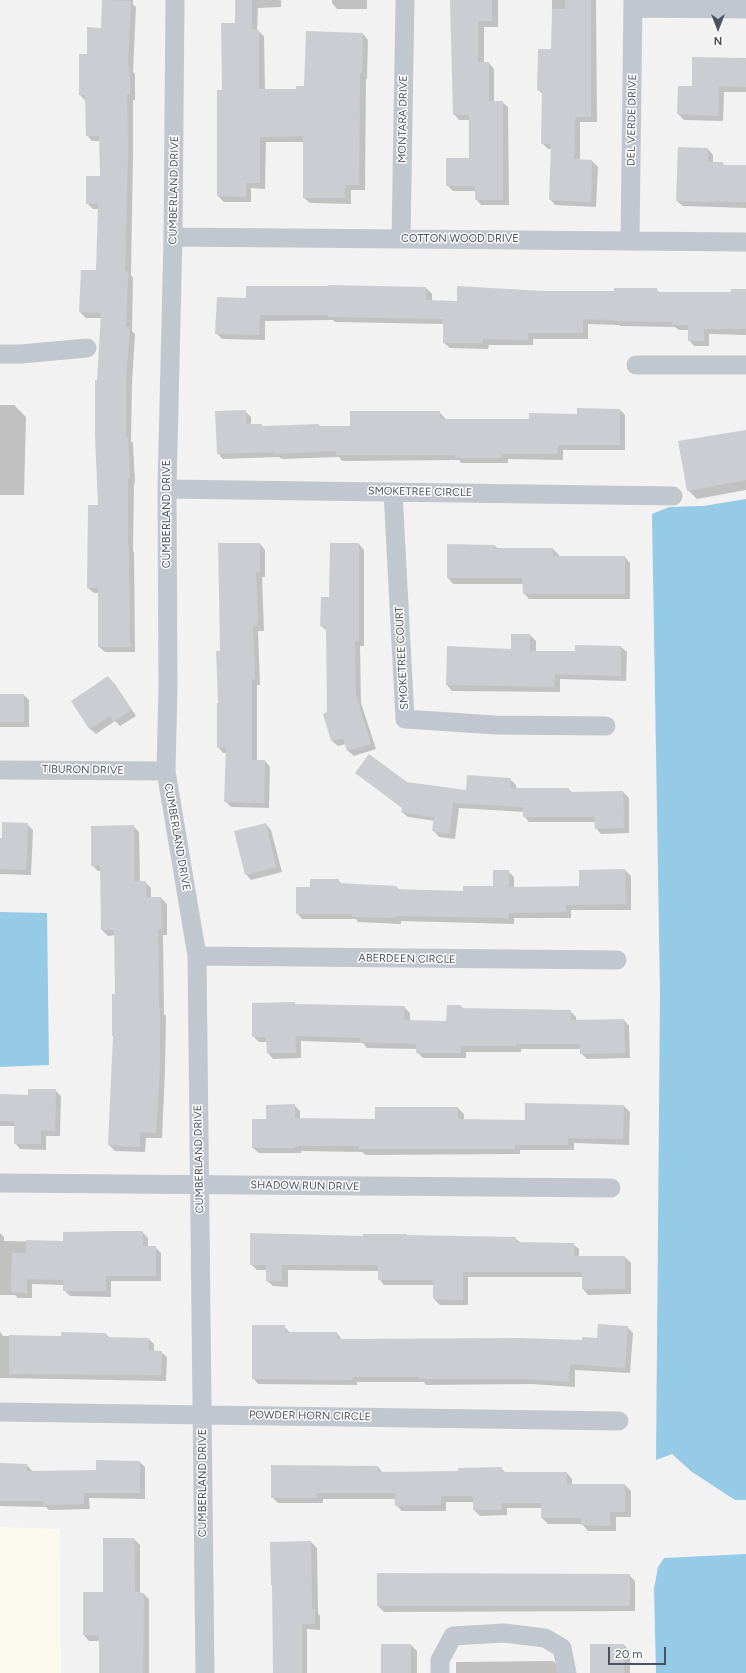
<!DOCTYPE html>
<style>
body{margin:0}
#map{position:relative;width:746px;height:1673px;overflow:hidden;background:#f3f2f2;font-family:Figtree,sans-serif}
canvas{display:block}
.north{position:absolute;left:698px;top:8px;width:40px;height:40px;-webkit-text-stroke:3px #fff;paint-order:stroke;rotate:180deg;font-size:11px;font-weight:700;line-height:16px;text-align:center;color:#4a525e}
.north::after{content:'';display:block;margin:auto;width:14px;height:18px;background:#4a525e;clip-path:polygon(50% 0,100% 100%,50% 72%,0 100%)}
.scale{position:absolute;left:608px;top:1647px;width:58px;height:18px;box-sizing:border-box;border:2px solid #4a525e;border-top:0;padding-left:5px;font-size:12px;line-height:14px;white-space:nowrap;color:#4a525e;-webkit-text-stroke:3px #fff;paint-order:stroke}
</style>
<div id="map">
<canvas width="746" height="1673"></canvas>
<div class="north">N</div>
<div class="scale">20 m</div>
</div>
<script>
const ctx = document.querySelector('canvas').getContext('2d');
ctx.lineJoin = 'round';
function paint(path, color) { ctx.fillStyle = color; ctx.fill(path, 'evenodd'); }
const toPath = rows => new Path2D(rows.map(r => 'M' + r).join(''));
function stroke(path, color, width, dash) { ctx.strokeStyle = color; ctx.lineWidth = width; ctx.lineCap = dash ? 'butt' : 'round'; ctx.setLineDash(dash || []); ctx.stroke(path); }
function write(font, color, halo, rows, align = 'center') {
  ctx.font = font + ' Figtree,sans-serif'; ctx.lineWidth = 3; ctx.setLineDash([]); ctx.textBaseline = 'middle'; ctx.strokeStyle = halo; ctx.fillStyle = color; for (const [text, x, y, turn = 0] of rows) {
    ctx.save(); ctx.translate(x, y); ctx.rotate((+turn || 0) * Math.PI / 180); ctx.textAlign = isNaN(turn) ? turn : align; if (halo) ctx.strokeText(text, 0, 0); ctx.fillText(text, 0, 0); ctx.restore();
  }
}
paint(toPath([
 [0,1527,60,1529,61,1673,0,1673]
]), '#fbf9ee');
paint(toPath([
 [746,499,746,1500,735,1500,692,1472,672,1454,656,1460,660,992,652,514,669,507,703,506],
 [0,912,47,913,49,1065,0,1067],
 [746,1554,746,1673,656,1673,654,1589,658,1567,664,1558]
]), '#95cbe6');
paint(toPath([
 [103,0,133,0,133,4,136,7,133,72,135,74,135,100,133,100,133,155,131,275,133,278,132,331,135,334,132,384,131,441,133,443,135,483,134,484,133,551,134,553,135,652,105,652,99,647,99,593,94,593,88,588,99,506,98,382,102,318,86,318,80,312,82,271,97,272,99,209,93,209,87,203,101,177,100,141,92,141,87,135,86,101,80,95,88,55,102,29],
 [236,0,281,0,281,7,258,8,257,30,264,36,265,90,297,90,305,87,363,34,368,40,367,79,366,79,365,190,351,190,351,204,310,203,304,198,304,142,266,142,265,189,251,188,251,202,224,202,218,196,218,91,223,91,236,23],
 [332,0,367,0,367,9,337,9,332,3],
 [451,0,498,0,498,27,484,27,484,63,489,63,494,69,494,102,502,102,508,107,509,205,481,205,476,199,476,191,453,191,447,185,470,159,470,120,459,120,454,114],
 [552,0,596,0,597,122,580,122,580,160,592,161,598,167,596,207,555,205,550,199,552,149,548,149,542,143,543,94,538,90,552,50],
 [746,60,746,92,724,92,723,121,684,120,678,114,693,87],
 [708,149,713,155,713,163,722,163,726,166,746,166,746,208,683,206,677,201],
 [373,288,426,288,432,294,432,301,458,302,544,292,615,292,656,289,660,293,732,293,746,290,746,335,709,334,709,346,694,346,689,340,689,330,679,330,675,327,620,326,619,325,588,324,588,339,533,339,533,345,489,345,488,349,450,348,444,343,444,324,335,322,333,320,265,321,265,340,222,339,216,333,246,299],
 [0,405,14,405,26,417,24,495,0,495],
 [620,410,625,415,625,450,563,450,563,460,508,459,508,463,461,463,459,460,342,461,339,457,282,459,279,457,223,459,218,453,245,411,251,417,251,425,261,425,263,427,318,425,321,427,351,427,439,412,445,418,445,420,530,420],
 [746,431,746,490,697,499,688,490],
 [260,544,265,550,265,577,262,577,264,631,258,631,260,685,257,685,257,761,265,761,270,767,269,808,231,807,225,801,227,753,223,753,218,747,221,652],
 [359,544,364,550,364,646,360,646,361,703,376,749,354,756,348,751,346,744,338,746,332,741,328,713,327,631,321,626,330,598],
 [448,545,495,546,499,549,553,549,559,555,559,557,625,557,630,563,630,599,529,599,524,593,524,584,453,584,448,578],
 [530,635,536,641,536,652,576,652,576,646,621,647,627,652,626,681,560,679,560,692,452,691,447,685,512,650],
 [108,677,114,683,136,716,120,726,115,721,96,734,90,729,72,701],
 [0,695,24,695,29,700,29,727,0,727],
 [510,779,516,785,516,789,568,789,573,793,623,792,629,798,629,833,601,834,596,828,595,822,529,822,524,816,524,812,459,808,455,839,439,837,434,831,435,821,408,817,402,812,407,783,467,791],
 [27,824,33,830,31,875,0,874,0,839,3,839],
 [266,824,271,830,282,872,251,880,246,874],
 [133,826,139,832,140,882,145,882,151,888,151,898,161,898,167,904,167,935,163,935,164,1014,166,1016,165,1071,162,1138,146,1138,145,1152,115,1151,109,1145,114,1037,113,1036,116,995,116,935,108,936,102,930,101,871,98,871,92,865],
 [625,870,631,876,631,910,571,910,571,918,514,918,514,924,401,921,401,924,358,922,356,919,302,919,297,913,311,888,338,880,343,885,396,886,399,890,464,892,494,887,508,871,514,877,514,888,580,887,580,871],
 [296,1005,404,1007,410,1013,410,1021,447,1022,461,1006,464,1009,570,1011,576,1017,576,1021,624,1020,629,1026,630,1058,587,1059,581,1053,581,1049,521,1049,521,1052,466,1052,466,1058,423,1058,417,1052,417,1049,367,1048,363,1043,301,1041,301,1058,273,1059,268,1053,268,1042,259,1042,253,1036],
 [55,1090,61,1096,60,1136,46,1136,46,1150,20,1149,15,1143,15,1126,0,1126,0,1095,29,1096],
 [294,1105,300,1111,300,1119,376,1120,458,1108,464,1114,464,1120,526,1121,624,1106,630,1112,629,1145,574,1143,574,1150,520,1150,520,1154,366,1155,362,1152,301,1151,301,1153,259,1153,253,1148,267,1120],
 [142,1232,148,1238,148,1247,155,1247,161,1253,161,1281,111,1281,111,1297,70,1296,64,1290,64,1285,32,1284,32,1298,18,1298,15,1295,0,1295,0,1233,4,1237,4,1241,64,1242],
 [407,1235,408,1236,515,1238,521,1243,573,1244,579,1249,579,1257,625,1257,631,1263,631,1294,588,1295,583,1289,583,1277,468,1277,468,1305,440,1305,434,1299,434,1285,384,1285,379,1279,379,1271,288,1270,288,1287,273,1286,267,1281,267,1270,257,1270,251,1264,364,1237],
 [284,1326,290,1333,337,1333,342,1340,583,1341,598,1339,627,1327,633,1333,630,1373,575,1370,575,1387,532,1384,426,1385,424,1382,357,1382,357,1385,258,1384,253,1378],
 [0,1332,3,1336,62,1337,106,1334,110,1338,149,1339,154,1344,154,1351,161,1352,167,1357,166,1381,0,1378],
 [140,1462,145,1467,145,1499,89,1498,90,1509,49,1510,46,1507,0,1506,0,1464,27,1465,33,1472,97,1471],
 [378,1467,383,1473,459,1472,501,1468,506,1473,567,1473,572,1479,572,1485,625,1485,631,1491,631,1517,616,1517,616,1531,588,1531,582,1524,548,1524,542,1518,542,1508,507,1508,507,1515,480,1516,474,1510,474,1502,446,1502,446,1511,402,1511,396,1505,396,1499,323,1499,323,1503,278,1503,272,1497],
 [134,1539,140,1545,140,1594,144,1594,149,1599,149,1673,100,1673,100,1641,89,1641,84,1635,84,1593,104,1593],
 [311,1542,317,1548,318,1613,320,1616,320,1630,307,1629,307,1673,274,1673],
 [378,1574,629,1575,635,1581,635,1611,384,1612,378,1606],
 [411,1645,417,1651,417,1673,382,1673],
 [624,1645,630,1651,630,1673,591,1673],
 [553,1661,558,1666,559,1673,456,1673,456,1662]
]), '#0003');
paint(toPath([
 [102,0,131,1,128,67,130,67,130,94,127,94,128,149,125,271,128,272,126,327,130,327,126,378,126,437,128,437,130,478,128,478,128,546,129,546,130,647,98,647,98,588,87,588,88,505,98,505,95,436,95,380,97,380,101,313,79,312,81,270,96,270,98,204,86,204,86,176,100,176,99,136,86,136,85,95,79,95,79,54,87,54,87,27,101,28],
 [235,0,252,0,252,29,259,30,259,89,296,89,296,86,304,86,306,31,363,33,362,73,360,73,359,185,345,185,345,198,303,198,303,136,260,137,260,183,246,183,246,197,217,196,217,90,222,90,221,23,235,23],
 [450,0,492,0,492,21,478,21,478,62,489,62,489,101,503,101,503,200,475,200,475,186,446,186,446,158,469,158,469,115,453,115],
 [565,0,591,0,591,117,575,117,574,159,592,160,591,202,549,200,551,144,541,144,542,90,537,90,538,49,551,49,552,9,565,9],
 [692,57,746,58,746,87,719,86,718,116,677,114,678,86,692,86],
 [678,147,708,148,708,162,723,162,723,165,746,165,746,202,676,201],
 [328,285,426,287,426,300,457,301,457,286,544,291,614,291,614,288,657,288,657,292,731,292,731,289,746,289,746,329,704,329,704,341,688,341,688,325,672,325,672,322,614,321,614,320,583,319,583,333,528,333,528,340,483,339,483,343,443,343,443,319,328,317,328,315,260,315,259,335,215,334,217,297,246,298,246,286,328,286],
 [577,408,620,409,620,445,558,445,558,454,502,454,502,458,455,458,455,455,336,455,336,451,275,454,275,452,217,454,215,411,246,410,246,424,262,424,262,426,319,424,319,426,350,426,350,411,440,411,440,419,529,419,529,413,577,414],
 [746,430,746,480,687,491,678,441],
 [218,543,260,543,260,572,256,572,258,625,253,626,255,679,252,679,252,760,265,760,264,803,224,802,226,748,217,748,217,703,218,703,216,651,220,651],
 [330,543,359,543,359,641,355,641,356,696,371,744,347,751,343,738,331,741,323,714,327,712,326,626,320,626,321,597,329,597],
 [447,544,495,545,495,548,553,548,553,556,625,556,625,594,523,594,522,578,447,578],
 [511,634,530,634,530,651,575,651,575,645,621,646,621,676,555,674,554,687,446,685,447,646,511,649],
 [108,676,131,710,114,721,110,716,89,729,71,701],
 [0,694,24,694,24,722,0,722],
 [369,754,407,782,466,790,467,775,511,778,510,788,569,788,569,792,623,791,624,828,595,829,594,817,523,817,523,807,453,803,449,834,432,831,434,817,401,812,402,808,355,773],
 [2,822,28,823,26,870,0,869,0,838,2,838],
 [266,823,276,867,245,875,234,831],
 [134,825,134,881,146,881,146,897,161,897,162,929,158,929,159,1009,160,1009,160,1065,156,1133,140,1132,140,1147,108,1145,113,1036,112,1036,112,994,115,994,114,930,101,930,100,865,91,866,91,826],
 [625,869,626,904,566,905,566,912,509,913,509,918,395,916,395,918,352,917,352,914,296,914,296,887,310,887,310,879,339,879,339,883,396,886,396,889,463,891,463,886,493,886,493,870,509,870,509,887,579,886,579,870],
 [295,1002,295,1004,405,1006,404,1020,446,1021,447,1005,461,1005,461,1008,571,1010,571,1020,624,1019,625,1053,580,1054,580,1044,516,1044,516,1046,461,1046,461,1053,416,1053,416,1044,360,1042,360,1038,295,1036,296,1053,267,1053,266,1037,252,1037,252,1003],
 [28,1089,56,1089,55,1131,41,1130,41,1144,14,1144,14,1121,0,1121,0,1094,28,1095],
 [525,1103,624,1105,623,1139,568,1138,568,1145,515,1145,515,1149,359,1149,359,1146,295,1146,295,1148,252,1148,252,1119,266,1119,266,1105,295,1104,295,1118,375,1119,375,1107,458,1107,458,1119,525,1120],
 [116,1231,143,1231,143,1246,156,1246,156,1276,106,1276,106,1291,63,1291,63,1280,27,1279,27,1293,11,1292,12,1253,26,1253,26,1240,63,1241,63,1232],
 [250,1233,363,1236,363,1234,407,1234,407,1235,516,1237,516,1242,574,1243,574,1256,625,1256,625,1289,582,1289,582,1272,463,1272,463,1300,433,1299,433,1280,378,1280,378,1265,282,1265,282,1281,266,1281,266,1265,250,1265],
 [598,1324,628,1326,625,1368,570,1364,569,1382,526,1379,419,1379,419,1377,352,1377,352,1380,252,1379,252,1325,285,1325,285,1332,337,1332,337,1339,521,1338,582,1340,582,1337,597,1338],
 [61,1332,106,1333,106,1337,149,1338,149,1350,162,1351,161,1375,9,1374,9,1335,61,1336],
 [96,1460,140,1461,140,1493,84,1493,84,1504,43,1505,43,1501,0,1501,0,1463,27,1464,27,1471,96,1470],
 [271,1465,378,1466,378,1472,458,1471,458,1468,502,1467,502,1472,567,1472,567,1484,625,1484,625,1512,610,1512,610,1526,581,1525,581,1518,541,1518,541,1503,502,1503,502,1510,473,1510,473,1496,441,1496,441,1505,395,1506,395,1493,317,1493,317,1498,271,1498],
 [103,1538,134,1538,135,1592,144,1593,143,1673,99,1673,99,1636,83,1635,83,1592,103,1592],
 [311,1541,312,1609,315,1609,315,1624,302,1624,302,1673,273,1673,272,1585,271,1585,270,1542],
 [377,1573,630,1574,630,1606,377,1606],
 [381,1644,411,1644,411,1673,381,1673],
 [590,1644,624,1644,624,1673,590,1673]
]), '#cccdd3');
stroke(toPath([
 [175,0,173,237,167,489,168,687,166,771,197,956,205,1673],
 [633,8,746,9],
 [173,237,746,242],
 [401,239,405,0],
 [630,241,633,0],
 [0,354,21,354,87,348],
 [636,365,746,365],
 [167,489,673,496],
 [393,492,405,719,495,725,606,726],
 [0,770,166,771],
 [197,956,617,960],
 [0,1183,611,1188],
 [0,1412,619,1421],
 [440,1673,440,1660,453,1636,504,1633,545,1638,562,1648,567,1673]
]), '#c0c7cf', 19);
write('11px', '#4a525e', '#fff', [
 ["MONTARA DRIVE",403,119,-89],
 ["DEL VERDE DRIVE",632,120,-89],
 ["CUMBERLAND DRIVE",174,190,-89],
 ["COTTON WOOD DRIVE",460,239],
 ["SMOKETREE CIRCLE",420,492,1],
 ["CUMBERLAND DRIVE",167,514,-90],
 ["SMOKETREE COURT",402,658,-93],
 ["TIBURON DRIVE",83,770,1],
 ["CUMBERLAND DRIVE",177,837,80],
 ["ABERDEEN CIRCLE",407,959,1],
 ["CUMBERLAND DRIVE",199,1159,-91],
 ["SHADOW RUN DRIVE",305,1186,1],
 ["POWDER HORN CIRCLE",310,1416,1],
 ["CUMBERLAND DRIVE",203,1483,-90]
]);
</script>
